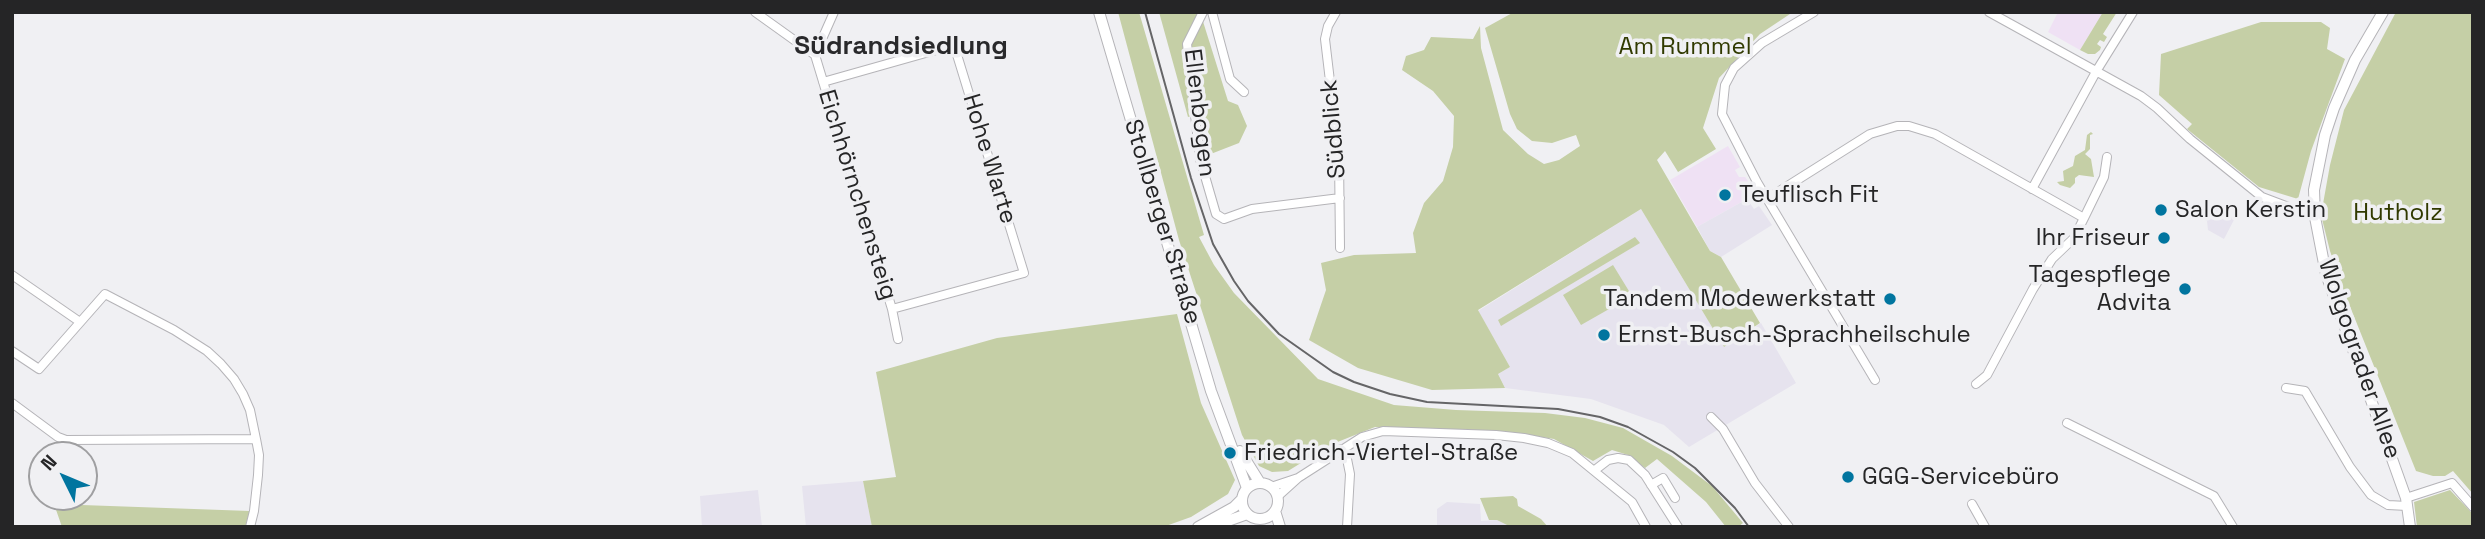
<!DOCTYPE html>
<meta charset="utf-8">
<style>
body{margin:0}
#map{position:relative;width:2485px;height:539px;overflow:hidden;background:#f0f0f3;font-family:"Space Grotesk",sans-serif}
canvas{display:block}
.frame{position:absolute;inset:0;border:14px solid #252526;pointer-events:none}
.north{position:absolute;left:28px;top:441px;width:70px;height:70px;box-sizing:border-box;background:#f0f0f3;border:2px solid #9f9fa1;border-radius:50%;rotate:313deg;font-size:19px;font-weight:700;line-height:28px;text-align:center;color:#252526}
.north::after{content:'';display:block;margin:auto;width:24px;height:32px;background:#01759f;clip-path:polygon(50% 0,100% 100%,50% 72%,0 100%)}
</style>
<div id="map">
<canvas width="2485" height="539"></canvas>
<div class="frame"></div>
<div class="north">N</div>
</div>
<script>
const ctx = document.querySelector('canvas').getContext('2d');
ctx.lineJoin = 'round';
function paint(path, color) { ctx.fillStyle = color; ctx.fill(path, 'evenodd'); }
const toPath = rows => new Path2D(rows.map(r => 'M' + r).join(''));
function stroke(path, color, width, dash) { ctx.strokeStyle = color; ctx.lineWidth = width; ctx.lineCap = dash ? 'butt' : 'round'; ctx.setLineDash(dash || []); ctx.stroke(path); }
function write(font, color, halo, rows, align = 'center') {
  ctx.font = font + ' "Space Grotesk",sans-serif'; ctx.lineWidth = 7; ctx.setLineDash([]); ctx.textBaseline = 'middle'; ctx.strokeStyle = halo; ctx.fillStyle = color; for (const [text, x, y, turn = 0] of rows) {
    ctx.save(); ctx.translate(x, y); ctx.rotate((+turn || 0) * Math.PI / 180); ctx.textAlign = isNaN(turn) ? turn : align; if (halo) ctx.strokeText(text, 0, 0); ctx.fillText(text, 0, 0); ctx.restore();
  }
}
paint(toPath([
 [2058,12,2103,12,2080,50,2048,32],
 [1728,146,1740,167,1735,170,1739,177,1745,177,1755,191,1754,195,1697,227,1670,180]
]), '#efe1f4');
paint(toPath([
 [1747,199,1754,209,1759,206,1772,225,1721,257,1710,251,1697,227],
 [2214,208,2235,218,2224,239,2208,230,2207,221,2201,218,2205,212,2211,215],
 [1641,209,1724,347,1761,323,1796,383,1689,447,1664,425,1591,399,1505,388,1498,374,1510,367,1478,311],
 [863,481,872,527,806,527,802,486],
 [758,490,762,527,702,527,700,496],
 [1447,502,1480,504,1481,521,1497,520,1511,527,1437,527,1437,509]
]), '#e6e3ee');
paint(toPath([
 [1118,12,1139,12,1204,235,1199,237,1214,265,1234,293,1318,379,1394,405,1456,410,1545,413,1585,418,1623,428,1672,456,1712,486,1743,523,1738,527,1726,527,1706,502,1657,459,1645,468,1628,455,1612,450,1593,461,1554,439,1529,435,1375,427,1330,445,1288,471,1272,472,1259,466,1242,435,1179,240],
 [1159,12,1200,12,1228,101,1238,105,1247,126,1239,143,1203,157,1201,147,1211,146,1204,112,1188,117],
 [1514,12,1793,12,1760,34,1719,78,1703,128,1716,149,1678,172,1665,151,1657,160,1710,251,1721,257,1760,323,1724,347,1641,209,1478,310,1510,367,1498,374,1505,388,1432,390,1358,368,1309,340,1326,290,1321,263,1354,255,1416,253,1413,233,1424,203,1443,181,1453,147,1454,116,1433,91,1402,70,1406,56,1424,50,1431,37,1473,39,1480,26,1481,48,1503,130,1528,154,1544,164,1559,160,1580,146,1576,135,1552,143,1532,141,1517,129,1510,114,1485,28],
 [2103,12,2117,12,2103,34,2107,37,2104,42,2100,40,2097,44,2101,47,2100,50,2095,54,2088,54,2080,50],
 [2396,12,2473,12,2473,494,2453,471,2445,476,2433,476,2416,471,2343,289,2330,251,2321,215,2330,165,2344,110],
 [2321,22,2330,28,2327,49,2345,59,2311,151,2298,199,2259,187,2187,129,2192,124,2159,95,2161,54,2261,22],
 [2091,132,2093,134,2090,135,2090,149,2085,154,2091,159,2094,177,2079,175,2075,178,2075,183,2070,188,2060,185,2057,182,2064,181,2063,171,2073,166,2075,156,2085,150,2087,135],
 [1635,237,1640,243,1501,326,1498,320],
 [1613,265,1632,296,1581,325,1563,295],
 [1177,314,1201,403,1235,480,1228,494,1191,517,1163,527,872,527,863,481,896,477,876,372,997,338],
 [2450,490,2473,514,2473,527,2417,527,2414,502],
 [1513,496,1517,499,1518,506,1541,519,1548,527,1511,527,1497,520,1489,520,1480,498],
 [54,504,250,511,245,527,62,527]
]), '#c5cfa6');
const street = toPath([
 [755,12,815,55],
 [834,12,815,55,892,309,898,339],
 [1203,12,1187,44,1200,159,1216,214,1224,219,1252,209,1340,198],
 [1212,12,1230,79,1244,92],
 [1336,12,1328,26,1325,39,1339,157,1340,248],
 [1814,12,1762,43,1734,68,1725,85,1722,114,1757,182,1875,380],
 [1989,12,2141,96,2157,108,2190,139,2262,197,2315,217],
 [823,82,954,45,1024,273,892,309],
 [2032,189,2097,70,2133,12],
 [1767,199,1870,134,1897,126,1909,126,1935,134,2084,218,2074,238,2052,259,2033,289,1987,375,1976,384],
 [2084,218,2104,177,2107,157],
 [12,275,80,322],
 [12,351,39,369,105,294,174,330,207,351,221,364,234,379,243,394,250,410,256,439],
 [2286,388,2305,391,2350,467,2371,495,2388,505,2407,506],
 [12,403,58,437,66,440,256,439,259,455,258,475,254,511,250,527],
 [1711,417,1723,429,1755,483,1789,527],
 [2067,423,2214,496,2233,527],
 [1341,449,1347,459,1350,474,1347,527],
 [1595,470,1608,460,1618,458,1629,460,1645,475,1678,527],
 [1651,485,1663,478,1675,498],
 [1271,487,1298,478],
 [1277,497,1298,478,1362,437,1383,431,1496,435,1524,438,1548,443,1572,453,1632,502,1646,527],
 [2406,498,2452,483,2473,507],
 [1972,504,1985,527]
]);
const secondary = toPath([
 [1099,12,1211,391,1247,488],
 [2383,12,2355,60,2334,108,2325,135,2314,190,2315,217,2326,274,2406,498,2410,527],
 [1240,451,1260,483],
 '1242 501a18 18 0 1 1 36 0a18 18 0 1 1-36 0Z',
 [1275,511,1280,527],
 [1198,527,1234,507,1242,499],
 [1211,527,1247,514]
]);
stroke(street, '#b5b4b8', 10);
stroke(secondary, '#b5b4b8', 12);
stroke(street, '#fff', 8);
stroke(secondary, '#fff', 10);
stroke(toPath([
 [1145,12,1191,178,1213,244,1234,281,1248,301,1279,334,1333,372,1354,382,1390,394,1427,402,1558,409,1600,417,1628,427,1673,452,1695,468,1735,508,1749,527]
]), '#656567', 2);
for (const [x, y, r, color] of [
 [1725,195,7,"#01759f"],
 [2161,210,7,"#01759f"],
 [2164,238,7,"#01759f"],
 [2185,289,7,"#01759f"],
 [1890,299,7,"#01759f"],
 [1604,335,7,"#01759f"],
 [1230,453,7,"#01759f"],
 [1848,477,7,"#01759f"]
]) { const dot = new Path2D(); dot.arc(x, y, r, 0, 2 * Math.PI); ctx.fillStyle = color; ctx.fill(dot); stroke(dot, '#f0f0f3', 2.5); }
write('24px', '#313a01', '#f0f0f3', [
 ["Am Rummel",1685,47],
 ["Hutholz",2398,213]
]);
write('24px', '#252526', '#f0f0f3', [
 ["Ellenbogen",1199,113,83],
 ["Südblick",1334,129,-95],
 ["Hohe Warte",989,159,73],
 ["Eichhörnchensteig",857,195,73],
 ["Stollberger Straße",1162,222,73],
 ["Wolgograder Allee",2359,359,71]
]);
write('24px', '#252526', '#f0f0f3', [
 ["Teuflisch Fit",1739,195],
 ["Salon Kerstin",2175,210],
 ["Ihr Friseur",2150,238,"right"],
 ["Tagespflege",2171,275,"right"],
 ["Advita",2171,303,"right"],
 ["Tandem Modewerkstatt",1876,299,"right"],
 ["Ernst-Busch-Sprachheilschule",1618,335],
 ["Friedrich-Viertel-Straße",1244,453],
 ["GGG-Servicebüro",1862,477]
], 'left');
write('bold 26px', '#29292b', '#f0f0f3', [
 ["Südrandsiedlung",901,47]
]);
</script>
